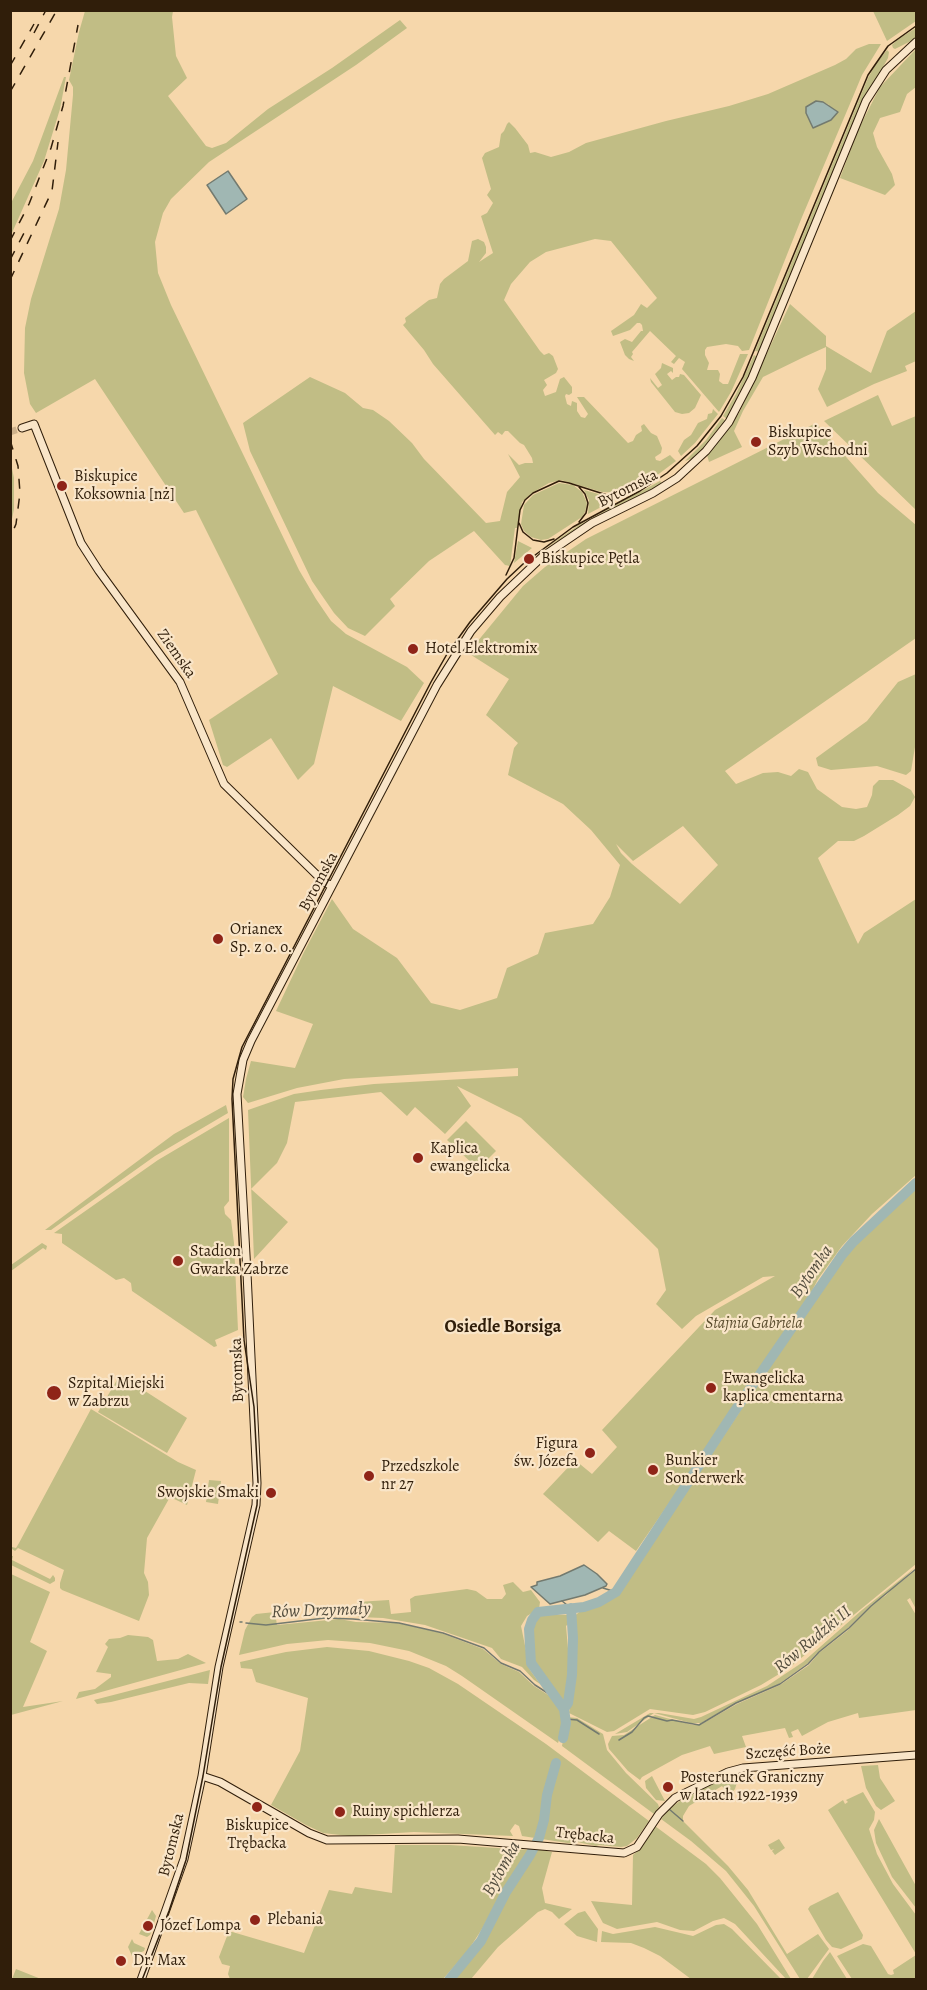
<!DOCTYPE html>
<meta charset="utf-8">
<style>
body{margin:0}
#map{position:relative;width:927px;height:1990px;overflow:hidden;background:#f6d7ab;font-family:Alegreya,serif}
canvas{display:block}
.frame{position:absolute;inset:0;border:12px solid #301e0a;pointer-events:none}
</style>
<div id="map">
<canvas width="927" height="1990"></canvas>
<div class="frame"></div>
</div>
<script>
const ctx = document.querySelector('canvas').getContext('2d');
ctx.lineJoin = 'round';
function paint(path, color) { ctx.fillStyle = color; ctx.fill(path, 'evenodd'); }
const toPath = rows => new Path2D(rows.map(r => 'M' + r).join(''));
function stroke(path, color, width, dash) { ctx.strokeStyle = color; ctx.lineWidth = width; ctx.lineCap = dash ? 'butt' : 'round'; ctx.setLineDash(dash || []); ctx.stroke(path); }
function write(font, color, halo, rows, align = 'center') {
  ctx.font = font + ' Alegreya,serif'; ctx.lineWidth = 4.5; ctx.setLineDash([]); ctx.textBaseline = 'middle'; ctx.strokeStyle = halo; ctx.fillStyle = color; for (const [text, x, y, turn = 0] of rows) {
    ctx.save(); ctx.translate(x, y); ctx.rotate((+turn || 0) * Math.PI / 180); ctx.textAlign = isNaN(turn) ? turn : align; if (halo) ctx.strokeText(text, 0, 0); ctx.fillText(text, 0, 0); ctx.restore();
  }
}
paint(toPath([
 [85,11,173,11,172,17,176,56,187,78,168,96,206,146,212,148,226,143,268,109,332,68,400,20,407,28,356,65,209,162,171,199,163,213,155,242,158,273,171,305,299,570,316,599,331,621,346,634,407,667,424,683,401,721,333,686,314,764,298,780,271,738,227,767,223,765,209,720,278,674,196,510,184,513,95,379,36,413,30,404,24,373,25,328,31,299,59,209,66,170,73,95,73,87,69,80,79,32],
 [873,11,916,11,916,21,887,41],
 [916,28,916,37,913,40,895,49,893,48,892,45,898,39],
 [869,44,881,44,862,75,852,99,802,217,749,350,742,351,738,346,726,344,707,347,705,350,705,355,709,363,707,370,718,370,720,374,719,381,723,384,728,384,740,354,748,354,731,392,719,412,682,369,685,362,679,358,674,364,671,362,676,356,650,331,632,352,633,354,631,357,634,361,629,359,625,355,620,342,625,339,632,342,641,331,643,331,642,325,640,323,637,323,630,330,613,336,611,331,634,315,641,304,647,308,657,298,611,241,595,239,546,252,530,262,511,284,504,300,540,351,544,355,549,353,553,356,558,369,556,373,544,380,547,385,543,390,545,396,556,392,560,379,564,377,572,387,572,393,569,395,566,394,565,396,567,404,571,406,572,401,577,403,577,411,581,417,585,418,588,414,577,397,584,397,628,443,633,441,636,435,642,431,641,426,644,424,651,433,657,436,662,448,661,453,655,457,656,460,660,461,670,455,676,461,648,482,623,493,602,492,561,480,549,483,532,493,522,502,517,528,515,528,510,566,505,565,474,531,429,561,390,599,395,606,365,636,348,628,334,613,312,581,250,451,243,423,310,377,345,393,363,408,373,410,389,421,412,443,424,459,486,523,500,521,507,492,520,477,508,454,519,465,525,463,533,463,532,458,524,445,520,443,508,431,505,431,502,435,498,432,495,435,433,364,424,350,403,325,406,322,405,318,429,300,437,298,440,284,444,279,468,261,472,241,478,239,484,242,486,247,486,253,479,262,493,253,481,216,487,213,493,203,487,195,491,189,482,158,485,153,499,147,501,134,504,131,507,124,509,122,515,128,528,145,530,153,535,152,551,157,569,152,586,143,666,121,729,106,768,94,835,65,846,59,856,49],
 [816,101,823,102,829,105,813,128,806,113],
 [916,49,916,87,907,94,900,112,880,118,873,133,877,147,892,174,895,185,885,195,840,178,858,130,880,87],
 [887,50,889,52,888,58,860,109,761,352,755,351,868,78,877,62],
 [64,77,66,77,60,109,44,161,11,235,11,203,33,161],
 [790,304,826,336,826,346,871,373,887,331,916,311,916,361,905,366,907,371,874,384,827,407,818,389,826,369,826,347,804,357,763,377,743,411,734,431,742,447,709,462,707,455,729,428,739,413],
 [754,355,757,357,749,378,727,419,723,416,736,394],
 [662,363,673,368,673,373,671,371,667,374,672,380,676,377,679,377,680,374,684,375,701,395,695,408,689,413,682,414,675,412,651,382,650,378,658,388,662,385,655,374,661,368],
 [878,395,892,426,916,416,916,510,824,421],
 [713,409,718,414,695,443,681,456,678,451,684,440,691,435,698,423,707,419,708,414,712,413],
 [722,418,726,421,704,449,694,458,685,461,706,440],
 [816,423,878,493,916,525,916,638,725,771,736,784,763,773,778,772,791,776,799,769,808,772,817,789,842,807,856,809,867,807,872,795,873,786,879,780,893,780,911,790,915,797,910,806,898,815,864,836,854,841,838,841,818,858,858,944,864,933,916,899,916,1175,872,1214,842,1246,818,1279,803,1309,636,1551,609,1531,598,1542,543,1494,575,1460,592,1474,617,1447,602,1430,715,1310,775,1276,763,1277,696,1316,682,1329,656,1304,666,1290,658,1249,648,1239,521,1118,457,1086,471,1106,445,1134,415,1107,407,1116,381,1092,295,1102,287,1143,277,1163,251,1189,288,1222,254,1259,248,1110,294,1094,321,1090,374,1084,518,1076,518,1068,344,1079,297,1088,248,1103,243,1097,246,1079,251,1061,295,1068,313,1024,276,1011,304,952,332,899,353,929,397,958,431,1003,460,1010,497,998,507,968,538,954,545,933,593,924,610,897,620,865,591,830,563,804,508,775,514,748,518,743,486,715,509,679,468,653,523,586,545,567,586,539],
 [683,826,718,865,680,904,632,864,621,853,616,844,633,861],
 [10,459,14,478,14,509,11,524],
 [660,481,662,483,658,486,599,515,541,551,579,525],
 [559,483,573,485,582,492,587,503,585,512,582,517,548,539,541,540,531,537,524,531,521,524,524,505,533,495],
 [584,490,606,496,620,497,588,514,589,500],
 [518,541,532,548,514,563],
 [916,674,916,741,911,771,906,775,877,766,831,770,818,766,816,758,867,721,898,682],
 [226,1105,228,1113,155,1156,51,1230,45,1230,174,1134],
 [229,1118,229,1201,224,1207,225,1214,231,1220,234,1243,238,1330,215,1340,217,1346,214,1347,132,1291,131,1283,124,1278,116,1280,62,1243,62,1234,54,1233,158,1160],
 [466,1121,496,1151,480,1167,475,1166,447,1140],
 [916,1184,916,1564,789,1668,761,1685,705,1712,693,1715,650,1709,614,1731,607,1732,569,1713,574,1677,577,1630,573,1617,582,1610,607,1602,619,1593,848,1249],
 [42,1243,47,1246,46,1250,43,1248,11,1271,11,1265],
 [120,1375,187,1418,167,1453,98,1412],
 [91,1409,178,1462,196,1470,187,1505,170,1497,147,1538,144,1573,148,1582,149,1595,139,1621,62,1590,60,1588,60,1583,64,1570,18,1548,15,1551,12,1549,12,1547,16,1548,19,1543],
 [209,1480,221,1481,218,1504,206,1502],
 [11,1556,13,1556,12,1560,50,1579,53,1575,55,1578,55,1581,50,1584,11,1565],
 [916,1567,885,1596,871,1605,845,1631,816,1654,808,1663,779,1684,736,1703,701,1723,691,1723,654,1713,627,1732,615,1734,650,1713,659,1713,694,1719,701,1717,767,1686,803,1662,862,1610],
 [916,1570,916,1609,910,1598,907,1600,916,1615,916,1710,859,1718,858,1713,828,1722,802,1736,798,1729,791,1732,793,1737,789,1738,785,1728,742,1736,746,1747,714,1754,710,1746,682,1755,642,1777,640,1780,628,1771,609,1749,608,1744,612,1736,624,1735,655,1715,693,1725,700,1725,737,1704,780,1685,809,1665,819,1653,847,1631,871,1606],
 [11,1574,50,1592,30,1642,47,1651,23,1707,63,1701,11,1715],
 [513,1582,523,1592,531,1590,540,1602,539,1609,527,1616,521,1626,530,1670,540,1684,534,1680,522,1667,501,1659,492,1648,425,1625,383,1618,358,1617,357,1602,389,1600,391,1614,411,1612,410,1599,415,1596,467,1589,476,1591,487,1599,502,1599,506,1594,503,1585],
 [275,1612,277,1625,339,1619,356,1622,398,1623,441,1633,483,1649,501,1664,519,1672,534,1686,556,1700,564,1716,564,1725,558,1743,462,1676,446,1666,409,1651,370,1643,328,1640,287,1644,239,1655,245,1630,252,1617,256,1614],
 [539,1614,570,1615,571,1621,566,1626,569,1660,565,1701,563,1702,535,1664,532,1627],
 [128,1635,148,1637,153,1640,157,1661,178,1659,188,1654,206,1663,76,1699,79,1692,95,1689,111,1677,111,1674,96,1672,108,1647,105,1644,109,1639,120,1638],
 [327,1647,369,1651,409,1661,429,1668,458,1684,546,1744,649,1821,637,1838,627,1846,621,1847,599,1845,596,1846,577,1842,574,1844,522,1836,519,1826,515,1824,510,1831,513,1836,414,1832,349,1836,323,1833,306,1825,271,1805,300,1751,308,1698,256,1682,252,1669,241,1668,240,1662,286,1652],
 [210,1670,208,1684,189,1683,111,1702,97,1704,94,1700],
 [567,1717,577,1718,603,1734,607,1750,626,1773,658,1804,659,1807,654,1814,562,1746],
 [878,1765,880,1778,895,1801,881,1810,876,1806,866,1788,861,1766],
 [731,1775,736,1776,738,1779,735,1789,729,1796,722,1786,689,1806,683,1816,683,1821,728,1866,748,1890,787,1954,818,1934,829,1949,807,1979,800,1979,754,1906,726,1871,691,1841,661,1819,669,1809,684,1798],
 [652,1776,665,1801,656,1800,646,1788,645,1781],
 [863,1792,875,1812,874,1820,869,1829,877,1854,893,1884,916,1915,916,1954,828,1810,843,1800,845,1804,848,1802,846,1800],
 [879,1819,916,1886,916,1908,892,1877,876,1843,874,1830],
 [655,1826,706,1864,720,1878,757,1924,791,1979,786,1979,735,1924,724,1918,713,1921,694,1931,680,1930,657,1922,617,1929,603,1923,591,1901,632,1905,633,1855,642,1847],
 [779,1839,785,1848,775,1855,772,1851,774,1849,771,1850,768,1845],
 [395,1845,450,1845,529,1850,501,1894,482,1929,467,1952,443,1979,230,1979,228,1974,230,1966,222,1964,219,1957,229,1931,304,1953,329,1890,352,1894,355,1887,392,1893],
 [536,1849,552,1852,542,1888,545,1903,572,1909,559,1919,552,1912,545,1909,538,1912,498,1947,471,1979,452,1979,483,1941,507,1894],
 [838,1892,863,1935,862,1939,841,1949,832,1947,826,1940,808,1909,810,1906],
 [152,1910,156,1916,153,1927,147,1923,145,1927,152,1930,150,1935,147,1937,139,1934],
 [585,1911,598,1929,597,1942,577,1936,564,1924,578,1913],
 [724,1924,732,1929,781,1979,691,1979,660,1956,644,1948,631,1943,601,1942,602,1931,613,1934,655,1927,693,1936,716,1925],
 [132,1939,134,1943,145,1948,144,1951,132,1956,128,1947],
 [863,1944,871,1946,888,1974,891,1975,894,1974,893,1970,916,1955,916,1979,852,1979,837,1956],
 [830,1952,847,1979,812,1979,823,1961],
 [16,1969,41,1979,12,1979]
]), '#c1bd85');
const water = toPath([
 [816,101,823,102,838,112,831,120,813,128,806,113,806,107,816,101],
 [228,171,247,199,226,214,207,185,228,171],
 [584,1565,597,1574,607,1584,606,1586,585,1595,550,1604,531,1587,537,1585,537,1582,560,1576,584,1565]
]);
paint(water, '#a0b7b3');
stroke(water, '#737a6f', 1.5);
stroke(toPath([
 [603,1588,616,1592],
 [562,1601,571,1608],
 [240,1622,242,1622],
 [246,1623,266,1625,325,1618,353,1619,399,1623,443,1633,484,1648,501,1663,520,1671,535,1685,557,1699],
 [566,1719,577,1720,599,1734],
 [619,1740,632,1732,644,1718,648,1716,667,1721,672,1720,699,1725,736,1703,780,1684,808,1664,819,1652,849,1628,871,1606,916,1569],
 [669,1809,683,1821]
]), '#737a6f', 1.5);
stroke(toPath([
 [564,1709,568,1703,572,1675,573,1638,571,1608],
 [563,1738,566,1723,564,1709,531,1663,529,1629,532,1620,538,1612,584,1607,599,1602,616,1592,734,1412,842,1255,853,1242,916,1183],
 [449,1980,481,1941,506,1892,530,1855,539,1838,544,1820,547,1795,556,1763]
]), '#a0b7b3', 10);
stroke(toPath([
 [10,432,22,428]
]), '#ceb28b', 7, [7, 3.5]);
const secondary = toPath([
 [22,428,34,424,81,543,99,571,180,682,224,784,324,882,332,886],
 [202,1776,220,1782,309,1833,327,1840,458,1839,624,1853,637,1847,659,1814,675,1798,728,1772,743,1768,916,1755],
 [141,1980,184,1859,202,1776,219,1667,256,1505,257,1483,247,1273,237,1094,243,1060,251,1041,437,685,471,631,500,597,542,557,592,523,653,493,677,478,706,451,729,422,752,378,866,101,886,70,916,42]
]);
stroke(secondary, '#301e0a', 9);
stroke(secondary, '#f9e5c8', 7);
stroke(toPath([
 [579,487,585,494,588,503,586,513,579,522],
 [519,523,523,532,533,540,544,542,554,539],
 [506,575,514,558,520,510,525,500,533,493,559,481,569,483,607,495,628,493],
 [142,1980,169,1911,186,1860,203,1776,221,1667,257,1505,258,1482,254,1407,244,1340,232,1099,233,1079,242,1047,431,682,447,654,470,622,507,579,523,564,573,527,640,491,667,473,697,446,721,416,743,377,868,75,888,46,916,26]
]), '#301e0a', 1.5);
stroke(toPath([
 [34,33,46,10],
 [10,66,34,24],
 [10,92,57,10],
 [10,241,29,204,51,148,63,106,78,25],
 [10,260,24,233],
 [10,280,52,191,58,142],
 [10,440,18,466,20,493,16,524,10,538]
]), '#301e0a', 1.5, [10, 10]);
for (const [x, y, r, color] of [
 [756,442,6,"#8f2418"],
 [62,486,6,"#8f2418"],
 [529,559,6,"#8f2418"],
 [413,649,6,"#8f2418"],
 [218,939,6,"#8f2418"],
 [418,1158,6,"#8f2418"],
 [178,1261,6,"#8f2418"],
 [711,1388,6,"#8f2418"],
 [54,1393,8,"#8f2418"],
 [590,1453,6,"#8f2418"],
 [653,1470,6,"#8f2418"],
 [369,1476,6,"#8f2418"],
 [271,1493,6,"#8f2418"],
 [668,1787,6,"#8f2418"],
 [257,1807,6,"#8f2418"],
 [340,1812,6,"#8f2418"],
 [255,1920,6,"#8f2418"],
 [148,1926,6,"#8f2418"],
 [121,1961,6,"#8f2418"]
]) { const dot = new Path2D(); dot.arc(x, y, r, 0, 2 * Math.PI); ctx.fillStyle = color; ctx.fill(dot); stroke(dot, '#f9e5c8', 2); }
write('16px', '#301e0a', '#f9e5c8', [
 ["Biskupice",768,433],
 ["Szyb Wschodni",768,451],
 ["Biskupice",74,477],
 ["Koksownia [nż]",74,495],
 ["Biskupice Pętla",541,559],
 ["Hotel Elektromix",425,649],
 ["Orianex",230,930],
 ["Sp. z o. o.",230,948],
 ["Kaplica",430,1149],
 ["ewangelicka",430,1167],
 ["Stadion",190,1252],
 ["Gwarka Zabrze",190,1270],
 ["Ewangelicka",723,1379],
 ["kaplica cmentarna",723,1397],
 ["Szpital Miejski",68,1384],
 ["w Zabrzu",68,1402],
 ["Figura",578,1444,"right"],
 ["św. Józefa",578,1462,"right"],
 ["Bunkier",665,1461],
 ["Sonderwerk",665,1479],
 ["Przedszkole",381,1467],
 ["nr 27",381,1485],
 ["Swojskie Smaki",259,1493,"right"],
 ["Posterunek Graniczny",680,1778],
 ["w latach 1922-1939",680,1796],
 ["Ruiny spichlerza",352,1812],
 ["Biskupice",257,1826,"center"],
 ["Trębacka",257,1844,"center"],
 ["Plebania",267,1920],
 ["Józef Lompa",160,1926],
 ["Dr. Max",133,1961]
], 'left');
write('16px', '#301e0a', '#f9e5c8', [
 ["Bytomska",628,489,-27],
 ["Ziemska",176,654,55],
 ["Bytomska",319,882,-62],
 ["Bytomska",238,1370,-92],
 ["Szczęść Boże",788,1752,-4],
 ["Trębacka",585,1836,6],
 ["Bytomska",172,1845,-76]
]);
write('italic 16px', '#5c4e2f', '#f9e5c8', [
 ["Stajnia Gabriela",754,1324]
]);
write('italic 18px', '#524c3d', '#f9e5c8', [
 ["Bytomka",812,1272,-55],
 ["Rów Drzymały",321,1611,-2],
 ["Rów Rudzki II",813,1640,-40],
 ["Bytomka",502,1869,-61]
]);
write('bold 18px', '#301e0a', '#f9e5c8', [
 ["Osiedle Borsiga",503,1328]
]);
</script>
